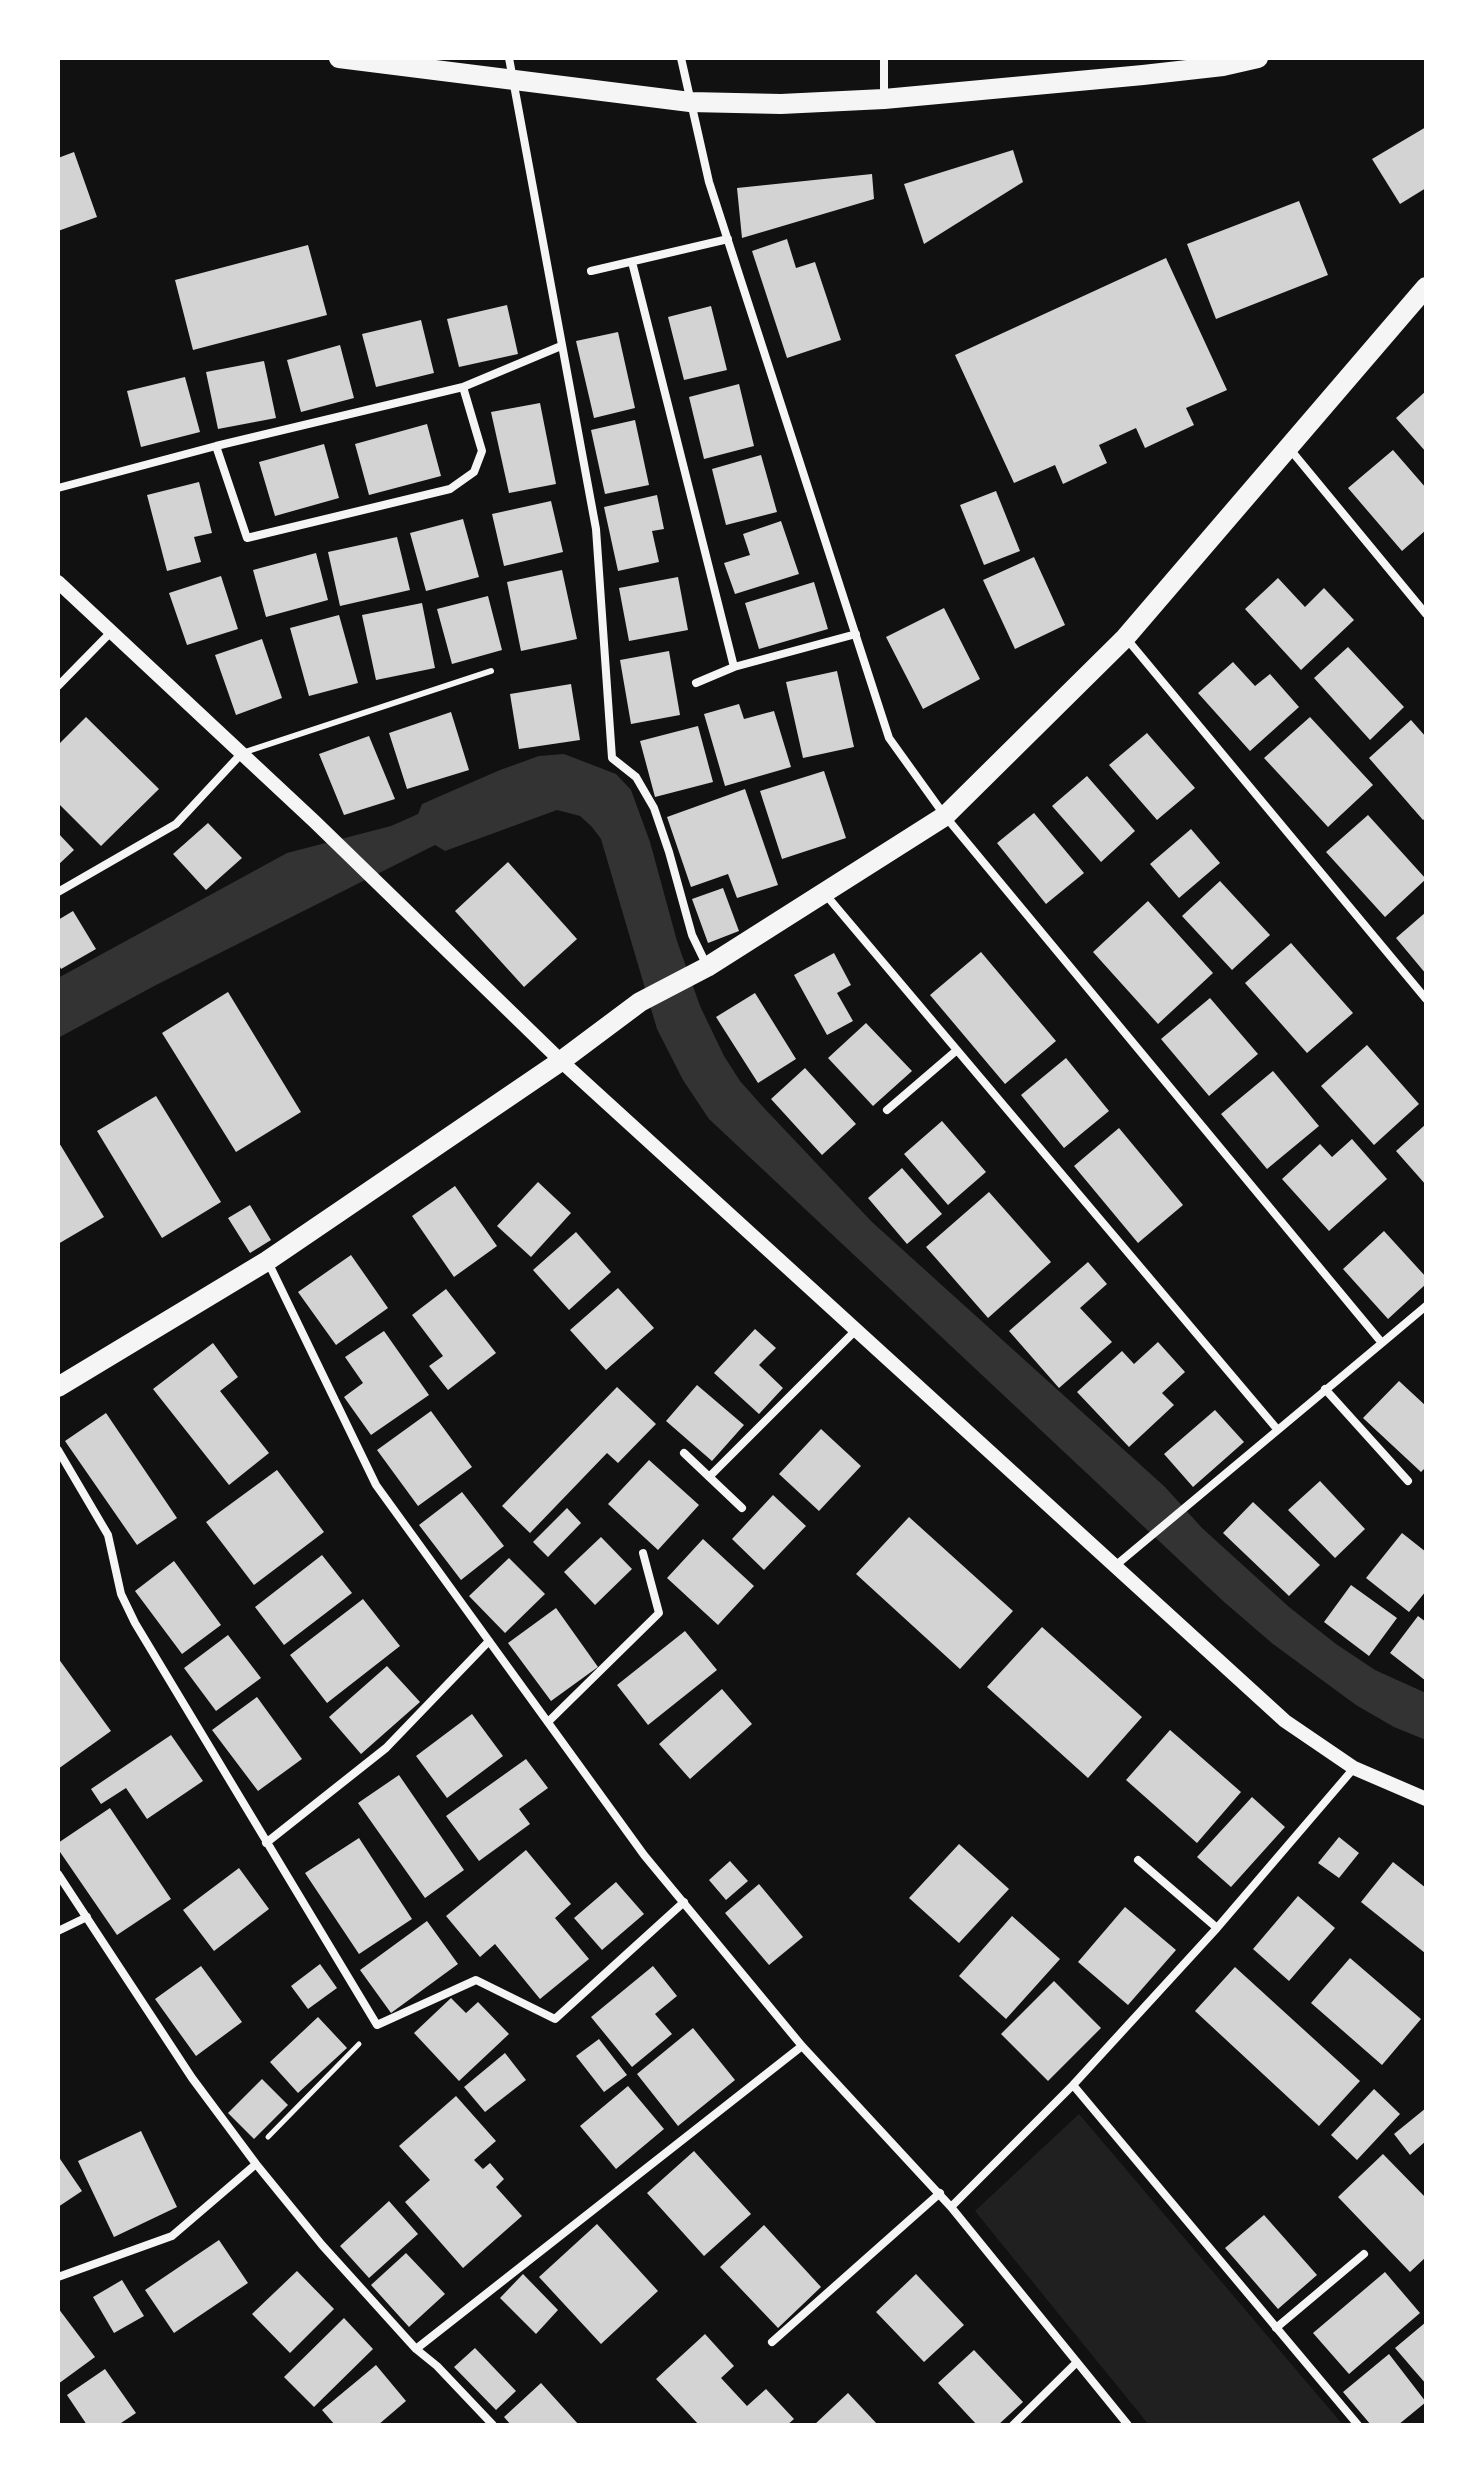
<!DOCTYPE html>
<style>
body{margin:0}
#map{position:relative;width:1484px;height:2483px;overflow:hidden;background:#111;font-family:"DejaVu Sans",sans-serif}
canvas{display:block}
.frame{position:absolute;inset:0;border:60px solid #fff;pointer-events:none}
</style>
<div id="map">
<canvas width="1484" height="2483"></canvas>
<div class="frame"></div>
</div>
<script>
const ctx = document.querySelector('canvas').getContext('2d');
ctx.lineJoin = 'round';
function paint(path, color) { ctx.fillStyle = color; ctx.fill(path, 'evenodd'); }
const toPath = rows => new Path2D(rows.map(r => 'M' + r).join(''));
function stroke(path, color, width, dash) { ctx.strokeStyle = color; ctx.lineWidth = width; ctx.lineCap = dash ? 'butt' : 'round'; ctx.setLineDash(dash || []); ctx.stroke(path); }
paint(toPath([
 [1079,2114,1343,2425,1149,2425,975,2211]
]), '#202020');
paint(toPath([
 [564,754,616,774,631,790,650,842,677,941,700,1006,724,1056,740,1081,764,1108,872,1222,1165,1487,1202,1528,1289,1607,1336,1644,1375,1670,1426,1693,1426,1740,1394,1727,1356,1705,1273,1644,1223,1601,709,1119,683,1080,657,1029,601,839,592,827,580,816,557,810,445,851,435,845,156,985,58,1038,58,978,287,853,391,826,418,814,422,804,500,770,539,756]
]), '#333');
paint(toPath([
 [1426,127,1426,188,1400,204,1372,159],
 [1013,150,1023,182,924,244,904,184],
 [74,152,97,217,58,231,58,158],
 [872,174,874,199,742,238,737,188],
 [1299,201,1328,275,1216,319,1187,244],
 [787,239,796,268,815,262,841,340,787,358,752,251],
 [308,245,327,315,193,350,175,280],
 [1166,258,1227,390,1186,408,1194,425,1145,448,1136,428,1099,445,1107,463,1063,484,1055,465,1014,483,955,355],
 [507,305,518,354,459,367,447,319],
 [711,306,727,370,684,380,668,317],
 [421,320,434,373,376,387,362,334],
 [618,332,635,408,594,418,576,341],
 [340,345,354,398,301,412,287,360],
 [264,361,276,418,218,429,206,372],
 [185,377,200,432,141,447,127,391],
 [739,384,754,446,704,459,689,397],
 [1426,391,1426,452,1396,418],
 [540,403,556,484,509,493,491,412],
 [635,420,649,485,605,494,591,430],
 [427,424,441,476,369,495,355,444],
 [324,444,339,498,275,516,259,462],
 [1393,450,1426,488,1426,530,1402,551,1348,488],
 [761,455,777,512,726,525,712,469],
 [199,482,212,533,194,537,201,562,167,571,147,495],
 [996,491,1020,551,984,565,960,505],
 [657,495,664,529,652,531,659,562,618,571,604,507],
 [551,501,563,552,504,566,492,514],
 [463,519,479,577,426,591,410,533],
 [781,521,799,574,735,594,724,563,750,555,743,534],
 [397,537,410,590,340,606,328,552],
 [316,553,328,600,266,617,253,570],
 [1034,557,1065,625,1015,649,983,580],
 [562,570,577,639,521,651,507,582],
 [221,576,238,629,187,645,169,593],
 [678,577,688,630,629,641,619,588],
 [1278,578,1305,607,1324,588,1354,620,1301,670,1245,609],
 [814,582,828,629,759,649,745,603],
 [488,596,502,650,452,664,437,609],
 [422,603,435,668,376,680,362,615],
 [944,608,980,679,923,709,886,637],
 [339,615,358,683,309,696,290,628],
 [262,639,282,698,236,715,215,655],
 [1348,647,1404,707,1370,740,1314,678],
 [669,651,680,715,631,724,620,660],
 [1233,662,1255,686,1270,674,1299,707,1250,751,1198,693],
 [837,671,854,747,803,758,786,682],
 [571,684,580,740,519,749,510,694],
 [739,704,744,719,774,711,791,767,725,786,704,714],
 [451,712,469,770,407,789,389,733],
 [86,717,159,789,101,846,58,803,58,745],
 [1310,717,1373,785,1328,827,1264,758],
 [1411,720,1426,737,1426,818,1423,820,1369,758],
 [698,726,713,782,655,797,640,741],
 [1147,733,1195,788,1157,820,1109,765],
 [369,736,395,799,344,815,319,754],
 [824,771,846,838,782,859,760,791],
 [1087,776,1135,831,1101,862,1052,806],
 [745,789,778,885,737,898,728,874,691,887,667,817],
 [1034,813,1084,873,1046,904,997,843],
 [1368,815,1426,879,1385,917,1326,852],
 [208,823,242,858,206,890,173,854],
 [1191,829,1220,863,1179,898,1150,864],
 [58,833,74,850,58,865],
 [508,862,577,939,524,987,455,911],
 [1220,881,1270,935,1232,970,1182,916],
 [723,888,739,931,708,943,692,899],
 [1148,901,1213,973,1158,1024,1093,952],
 [73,911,96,949,61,969,58,963,58,920],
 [1426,912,1426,974,1396,938],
 [1291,943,1353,1013,1307,1053,1245,983],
 [981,952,1056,1041,1005,1084,930,995],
 [834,953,851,985,837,993,853,1021,827,1035,794,975],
 [228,992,301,1112,236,1152,162,1033],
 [755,993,796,1059,758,1083,716,1017],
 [1210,998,1258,1054,1209,1096,1161,1039],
 [866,1023,912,1071,873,1106,828,1058],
 [1367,1045,1419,1104,1374,1145,1321,1086],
 [1066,1058,1109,1111,1064,1148,1021,1095],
 [805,1068,856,1124,822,1155,771,1099],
 [1273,1071,1319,1126,1267,1169,1221,1114],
 [156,1096,221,1202,162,1238,97,1131],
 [942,1121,986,1172,948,1205,904,1154],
 [1426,1124,1426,1185,1396,1151],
 [1119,1128,1183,1205,1138,1243,1074,1166],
 [1352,1139,1387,1179,1329,1231,1282,1179,1320,1144,1332,1157],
 [58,1141,104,1217,58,1244],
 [902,1168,942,1214,907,1244,868,1198],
 [538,1182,571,1213,531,1257,497,1226],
 [455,1186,497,1246,454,1277,412,1216],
 [989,1192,1051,1262,988,1318,926,1247],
 [250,1205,271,1240,250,1253,228,1218],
 [1384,1231,1426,1277,1426,1284,1388,1319,1343,1269],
 [576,1232,611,1272,569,1310,533,1270],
 [351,1255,388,1308,336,1345,298,1292],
 [1088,1262,1107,1284,1080,1308,1112,1342,1059,1388,1009,1331],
 [618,1288,654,1328,606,1370,570,1330],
 [446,1289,496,1353,448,1390,429,1366,443,1356,412,1315],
 [755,1329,776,1348,759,1365,783,1388,759,1414,714,1373],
 [384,1331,429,1395,371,1435,344,1397,363,1383,345,1357],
 [1158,1342,1185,1372,1162,1393,1174,1405,1129,1447,1077,1392,1122,1351,1134,1364],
 [213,1343,238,1377,220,1391,269,1453,229,1485,153,1389],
 [1399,1381,1426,1406,1426,1467,1421,1472,1363,1418],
 [697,1385,744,1425,712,1461,666,1421],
 [617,1387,656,1424,618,1463,607,1453,530,1533,502,1506],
 [1215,1410,1244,1442,1193,1487,1164,1454],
 [431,1411,472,1467,418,1506,377,1450],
 [106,1413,177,1518,137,1545,65,1441],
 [821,1429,861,1466,819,1511,779,1474],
 [649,1460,699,1505,658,1550,608,1504],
 [277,1470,324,1532,254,1585,206,1522],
 [1320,1481,1365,1529,1335,1558,1288,1510],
 [462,1492,504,1546,461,1580,419,1525],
 [773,1495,806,1526,764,1570,732,1539],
 [1253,1502,1320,1565,1289,1596,1223,1533],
 [567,1508,581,1523,548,1557,533,1542],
 [909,1517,1013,1611,960,1669,856,1574],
 [1402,1533,1426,1552,1426,1591,1409,1612,1366,1578],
 [601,1537,632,1569,595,1605,564,1572],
 [703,1539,754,1586,718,1625,667,1578],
 [322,1555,352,1593,284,1645,255,1607],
 [509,1558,545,1594,505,1633,469,1596],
 [174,1561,221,1625,182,1654,135,1591],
 [1351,1585,1397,1618,1369,1656,1324,1622],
 [363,1599,400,1646,327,1703,290,1655],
 [556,1608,598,1667,551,1701,508,1643],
 [1418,1616,1426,1622,1426,1681,1390,1653],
 [1042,1627,1142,1717,1088,1778,987,1687],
 [685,1631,717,1670,648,1725,617,1685],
 [228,1635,261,1678,216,1711,184,1668],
 [58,1658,111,1731,58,1769],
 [387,1666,420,1702,361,1754,329,1717],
 [722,1689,752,1724,690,1779,659,1744],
 [257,1697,302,1759,258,1791,212,1730],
 [472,1714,503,1756,447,1798,416,1756],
 [1170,1730,1241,1792,1197,1843,1126,1780],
 [171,1735,203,1781,147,1819,126,1788,101,1804,91,1789],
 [526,1759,548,1788,519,1809,530,1824,479,1861,446,1816],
 [399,1775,464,1870,425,1898,358,1803],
 [1252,1797,1285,1827,1231,1887,1197,1857],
 [110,1808,171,1899,117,1935,58,1849,58,1843],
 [1339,1837,1359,1853,1339,1878,1318,1863],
 [359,1838,412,1919,359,1954,305,1873],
 [959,1844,1009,1889,959,1943,909,1898],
 [526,1850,571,1904,555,1918,589,1959,540,1999,495,1944,480,1957,446,1916],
 [730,1861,748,1881,726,1900,709,1880],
 [1393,1862,1426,1888,1425,1953,1361,1902],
 [239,1868,269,1909,214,1951,183,1910],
 [616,1882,644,1914,602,1950,574,1918],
 [759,1884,803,1937,769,1965,725,1913],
 [1298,1896,1335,1928,1289,1981,1253,1949],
 [1125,1907,1176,1950,1128,2005,1078,1962],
 [1012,1916,1060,1959,1006,2019,959,1976],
 [427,1921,458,1964,391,2013,360,1970],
 [1350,1958,1421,2019,1382,2065,1311,2003],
 [320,1964,337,1988,308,2009,291,1986],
 [201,1966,242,2022,196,2056,155,1999],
 [653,1966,677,1996,655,2014,672,2034,632,2067,591,2017],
 [1235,1967,1360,2081,1319,2126,1195,2011],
 [1054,1981,1101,2028,1048,2081,1001,2034],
 [451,1998,466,2013,478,2002,509,2034,459,2081,414,2033],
 [318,2017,347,2048,298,2093,270,2062],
 [693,2028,735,2080,678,2126,637,2074],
 [599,2039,627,2075,604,2092,576,2056],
 [505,2053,526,2080,485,2112,464,2087],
 [262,2079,288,2105,254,2139,228,2113],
 [628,2086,664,2129,616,2169,580,2126],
 [1374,2089,1400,2114,1357,2160,1331,2135],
 [456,2096,496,2141,474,2160,483,2169,490,2163,504,2179,496,2187,522,2216,463,2268,405,2202,430,2180,399,2146],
 [1426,2108,1426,2141,1410,2155,1394,2134],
 [141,2131,177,2207,114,2237,78,2161],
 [694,2151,751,2214,704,2256,647,2193],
 [1383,2154,1426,2198,1426,2257,1410,2272,1338,2197],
 [58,2156,82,2191,58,2207],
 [389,2201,418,2234,369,2278,340,2246],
 [1264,2215,1317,2275,1278,2309,1225,2248],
 [597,2224,658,2291,601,2344,539,2277],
 [764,2225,821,2287,778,2328,720,2267],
 [219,2240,248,2283,174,2333,145,2290],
 [406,2253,445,2294,409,2327,371,2285],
 [297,2271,334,2309,290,2353,252,2314],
 [1385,2272,1420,2313,1349,2374,1313,2333],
 [523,2274,558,2310,536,2334,500,2298],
 [916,2274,964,2325,924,2362,876,2312],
 [122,2280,144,2316,114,2333,93,2297],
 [58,2308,95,2357,58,2384],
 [344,2318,373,2349,314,2407,284,2377],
 [1426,2322,1426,2384,1395,2348],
 [705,2334,734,2366,721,2378,747,2406,766,2389,794,2419,787,2425,699,2425,656,2379],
 [475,2348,516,2391,496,2410,454,2367],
 [974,2350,1023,2402,998,2425,977,2425,938,2383],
 [1389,2354,1426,2402,1398,2425,1371,2425,1343,2392],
 [376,2365,406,2401,378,2425,335,2425,322,2410],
 [105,2369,136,2413,118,2425,87,2425,67,2395],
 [541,2383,579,2425,511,2425,504,2417],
 [848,2393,878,2425,814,2425]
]), '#d3d3d3');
stroke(toPath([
 [268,2137,359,2044]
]), '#f5f5f5', 5);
stroke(toPath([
 [242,753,491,671]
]), '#f5f5f5', 6);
stroke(toPath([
 [509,58,596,529,612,758,636,777,654,808,669,852,692,935,707,966],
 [681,58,709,182,889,738,945,816,1382,1343,1426,1306],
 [884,99,884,58],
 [632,262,734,667],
 [591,271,728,239],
 [216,446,247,538,450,489,474,472,482,451,463,387],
 [1289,448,1426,614],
 [58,488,216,446,463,387,561,346],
 [1126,638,1426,999],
 [696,683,734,667,856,634],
 [58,686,111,632],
 [58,892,176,824,242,753],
 [826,895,1277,1429],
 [887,1110,957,1050],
 [268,1262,376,1485,644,1855,802,2046,951,2207,1128,2425],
 [1325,1389,1408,1481],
 [58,1450,108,1535,121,1594,135,1623,377,2025,476,1980,555,2019,684,1902],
 [684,1453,742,1508],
 [709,1477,856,1330],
 [1115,1566,1382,1343],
 [548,1722,659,1613,643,1553],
 [266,1843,386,1748,489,1641],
 [1138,1860,1217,1928],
 [58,1874,192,2078,256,2164,322,2245,416,2349,437,2366,493,2425],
 [58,1931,87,1917],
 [1073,2085,1358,2425],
 [951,2207,1073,2085,1217,1928,1354,1768],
 [58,2277,172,2236,256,2164],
 [1276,2328,1364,2254],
 [772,2342,940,2193],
 [416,2349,802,2046],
 [1013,2425,1077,2362]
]), '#f5f5f5', 8);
stroke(toPath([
 [58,582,315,822,561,1061,1285,1721,1354,1768,1426,1799]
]), '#f5f5f5', 14);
stroke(toPath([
 [339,58,690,102,781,104,884,99,1143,75,1223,66,1258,58],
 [58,1387,267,1261,561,1061,640,1002,707,967,945,816,1125,638,1426,287]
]), '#f5f5f5', 20);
</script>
